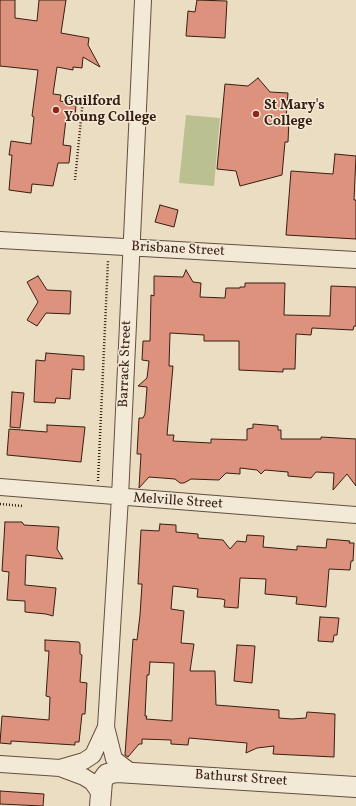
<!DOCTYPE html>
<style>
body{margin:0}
canvas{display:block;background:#ebddc2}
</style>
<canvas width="356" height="806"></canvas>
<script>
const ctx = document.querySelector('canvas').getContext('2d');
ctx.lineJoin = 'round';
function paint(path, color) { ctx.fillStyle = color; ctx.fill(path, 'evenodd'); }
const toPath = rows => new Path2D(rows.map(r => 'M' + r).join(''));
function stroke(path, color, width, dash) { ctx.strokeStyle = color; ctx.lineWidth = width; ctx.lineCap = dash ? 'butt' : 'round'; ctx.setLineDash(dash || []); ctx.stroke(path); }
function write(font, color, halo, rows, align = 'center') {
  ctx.font = font + ' Vollkorn,serif'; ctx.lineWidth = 3; ctx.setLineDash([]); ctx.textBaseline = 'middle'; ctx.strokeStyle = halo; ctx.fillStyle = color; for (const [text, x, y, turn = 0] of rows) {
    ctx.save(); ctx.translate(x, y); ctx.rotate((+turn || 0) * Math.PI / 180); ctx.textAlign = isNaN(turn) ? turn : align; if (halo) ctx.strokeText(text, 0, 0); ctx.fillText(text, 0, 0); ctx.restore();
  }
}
paint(toPath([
 [186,115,220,118,214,186,179,183]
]), '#bbc091');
const building = toPath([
 [0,0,15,0,15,18,37,21,39,0,66,0,61,33,89,38,88,45,100,67,83,57,82,68,73,67,73,70,57,67,53,94,61,95,60,101,76,104,75,120,66,119,63,145,71,146,69,163,58,163,53,186,32,184,31,193,9,190,12,155,9,155,11,141,31,144,34,117,32,116,38,70,0,66,0,0],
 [197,0,227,1,225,38,186,36,188,11,195,12,197,0],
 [258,78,270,92,288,93,286,119,289,119,288,142,285,142,282,175,240,186,236,171,217,169,225,84,248,86,258,78],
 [335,154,356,156,354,200,356,200,356,239,286,235,291,171,333,174,335,154],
 [160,205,178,210,174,227,155,222,160,205],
 [186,270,193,282,201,283,200,297,225,298,226,288,240,288,240,287,245,287,245,283,285,283,284,315,330,316,331,286,356,287,356,326,354,326,353,330,312,328,311,335,296,334,295,369,283,369,283,372,239,370,239,341,204,341,204,335,170,333,169,366,173,366,167,435,174,435,173,441,211,443,211,439,247,440,247,429,253,428,253,424,278,426,278,430,281,430,281,439,321,439,321,437,356,439,356,486,347,474,333,490,334,473,316,472,311,478,288,476,288,472,265,470,261,474,257,470,240,468,240,474,226,473,219,480,191,479,184,483,180,483,175,479,149,477,139,488,141,454,137,454,139,418,143,418,145,414,147,387,138,386,147,378,149,361,142,360,143,341,150,341,151,295,154,296,154,276,183,277,186,270],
 [38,276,47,290,71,291,70,314,46,313,37,326,27,320,38,302,27,282,38,276],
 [46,353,84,356,84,370,72,369,70,399,56,398,55,403,34,402,36,360,45,361,46,353],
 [12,392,24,393,20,428,10,427,12,392],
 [47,425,85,427,81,462,7,455,9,429,47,432,47,425],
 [5,522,22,522,24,525,59,527,57,549,63,559,26,555,25,585,56,588,53,616,46,614,25,612,25,601,7,600,9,572,2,571,5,522],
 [160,524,176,525,176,532,198,534,198,538,223,540,230,549,237,541,246,542,247,535,264,536,263,547,297,550,297,546,326,548,327,539,350,541,349,543,354,543,353,561,351,561,350,570,329,569,326,607,296,604,297,597,265,594,266,579,240,578,238,608,224,607,225,600,222,599,197,597,198,589,173,586,171,609,184,611,181,643,194,644,190,671,215,671,216,705,279,710,279,718,292,719,306,718,307,712,335,714,334,757,273,754,274,746,257,748,246,753,247,743,189,738,188,745,171,744,171,740,142,739,142,744,139,744,128,757,125,755,133,639,137,640,140,615,142,584,138,584,141,530,159,531,160,524],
 [150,662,174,663,172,721,146,719,147,716,145,716,147,675,149,675,150,662],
 [320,617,339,618,337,635,334,635,333,642,318,641,320,617],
 [45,640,79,642,80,644,80,654,82,655,80,682,87,683,85,714,82,714,79,742,75,742,75,745,11,741,11,744,0,743,2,716,49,720,50,697,46,696,49,651,45,651,45,640],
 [237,645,255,646,252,683,234,681,237,645],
 [0,791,44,794,43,806,0,804,0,791]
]);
paint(building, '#dd927d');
stroke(building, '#381e13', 1);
const minor = toPath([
 [0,240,356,260],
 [0,487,356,515],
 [106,727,114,759,131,772],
 [0,764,60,768,84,777,92,782,101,795],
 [60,768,84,761,93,755,106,727,120,497,143,0]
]);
const tertiary = toPath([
 [100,806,102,781,107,774,117,772,356,787]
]);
stroke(minor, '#654e3f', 18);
stroke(tertiary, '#654e3f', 22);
stroke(toPath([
 [69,98,123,100],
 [75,180,83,99],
 [98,481,108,260],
 [0,504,23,506]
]), '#381e13', 2.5, [1, 2]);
stroke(minor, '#f2e9d7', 16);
stroke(tertiary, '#f2e9d7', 20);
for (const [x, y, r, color] of [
 [56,110,4,"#8f2418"],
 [256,114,4,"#8f2418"]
]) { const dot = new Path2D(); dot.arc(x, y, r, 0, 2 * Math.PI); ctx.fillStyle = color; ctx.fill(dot); stroke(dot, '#f2e9d7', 1.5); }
write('bold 14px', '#381e13', '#f2e9d7', [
 ["Guilford",64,102],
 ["Young College",64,118],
 ["St Mary's",264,106],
 ["College",264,122]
], 'left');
write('14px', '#381e13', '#f2e9d7', [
 ["Brisbane Street",178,250,3],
 ["Barrack Street",126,364,-88],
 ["Melville Street",178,502,4],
 ["Bathurst Street",241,779,4]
]);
</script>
